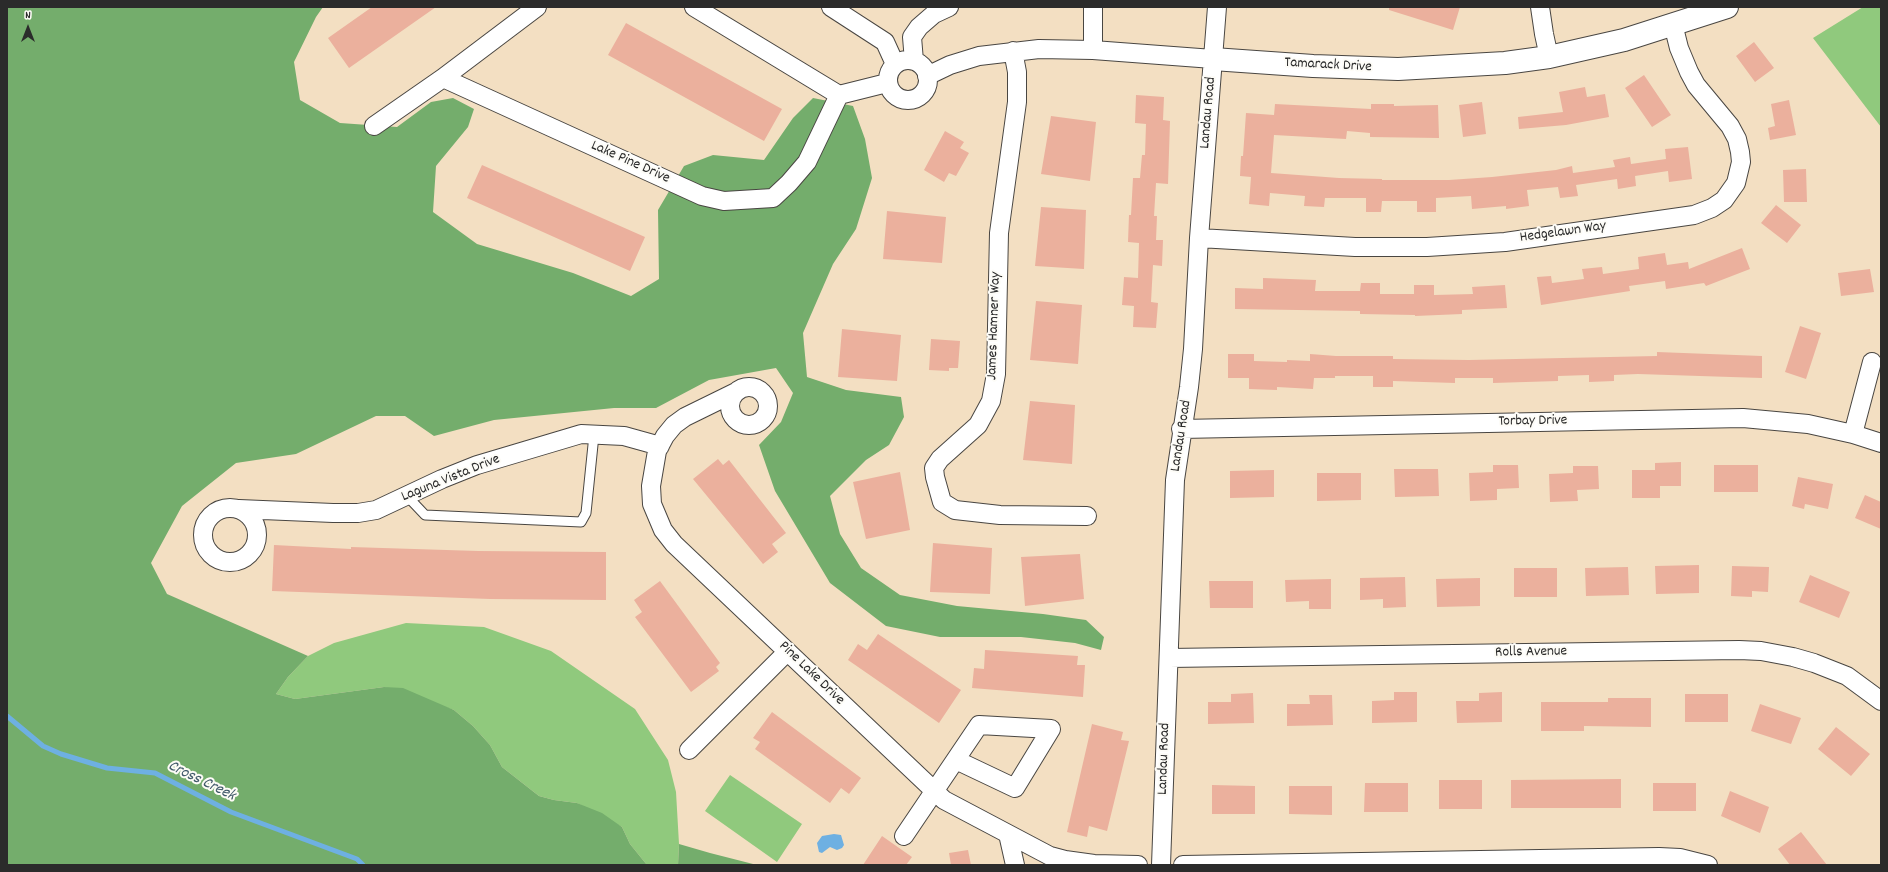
<!DOCTYPE html>
<style>
body{margin:0}
#map{position:relative;width:1888px;height:872px;overflow:hidden;background:#f3dfc2;font-family:Dekko,sans-serif}
canvas{display:block}
.frame{position:absolute;inset:0;border:8px solid #2b2b2b;pointer-events:none}
.north{position:absolute;left:8px;top:8px;width:40px;height:40px;-webkit-text-stroke:3px #fdfcf7;paint-order:stroke;rotate:0deg;font-size:11px;font-weight:700;line-height:16px;text-align:center;color:#2b2b2b}
.north::after{content:'';display:block;margin:auto;width:14px;height:18px;background:#2b2b2b;clip-path:polygon(50% 0,100% 100%,50% 72%,0 100%)}
</style>
<div id="map">
<canvas width="1888" height="872"></canvas>
<div class="frame"></div>
<div class="north">N</div>
</div>
<script>
const ctx = document.querySelector('canvas').getContext('2d');
ctx.lineJoin = 'round';
function paint(path, color) { ctx.fillStyle = color; ctx.fill(path, 'evenodd'); }
const toPath = rows => new Path2D(rows.map(r => 'M' + r).join(''));
function stroke(path, color, width, dash) { ctx.strokeStyle = color; ctx.lineWidth = width; ctx.lineCap = dash ? 'butt' : 'round'; ctx.setLineDash(dash || []); ctx.stroke(path); }
function write(font, color, halo, rows, align = 'center') {
  ctx.font = font + ' Dekko,sans-serif'; ctx.lineWidth = 4; ctx.setLineDash([]); ctx.textBaseline = 'middle'; ctx.strokeStyle = halo; ctx.fillStyle = color; for (const [text, x, y, turn = 0] of rows) {
    ctx.save(); ctx.translate(x, y); ctx.rotate((+turn || 0) * Math.PI / 180); ctx.textAlign = isNaN(turn) ? turn : align; if (halo) ctx.strokeText(text, 0, 0); ctx.fillText(text, 0, 0); ctx.restore();
  }
}
paint(toPath([
 [1863,7,1881,7,1881,127,1813,38],
 [406,623,484,627,551,651,635,709,668,760,676,792,679,844,678,865,647,865,630,844,622,827,577,803,554,800,539,796,502,767,490,745,473,726,454,710,384,687,295,699,276,694,288,677,308,656,334,643],
 [730,775,802,824,777,862,705,811]
]), '#90c97d');
paint(toPath([
 [7,7,323,7,316,17,294,62,300,100,340,123,397,127,431,102,453,98,474,109,468,127,436,166,433,212,477,244,573,273,631,296,659,279,658,210,684,166,713,155,764,160,793,118,813,98,853,106,865,139,872,178,856,229,833,264,803,333,807,377,846,390,901,397,904,417,889,445,866,460,830,496,840,534,861,568,900,595,957,606,1043,614,1086,620,1104,637,1101,650,1075,643,1021,637,940,637,886,626,830,583,775,491,759,445,781,422,793,393,776,368,709,380,656,408,614,408,494,420,434,436,405,416,376,416,296,454,236,463,182,506,151,563,167,594,308,656,288,677,276,694,295,699,384,687,403,688,454,710,473,726,490,745,502,767,539,796,554,800,577,803,602,813,622,827,630,844,647,865,7,865],
 [679,844,710,853,757,865,678,865]
]), '#74ad6c');
paint(toPath([
 [834,834,841,835,844,845,842,848,837,850,830,847,822,853,819,852,817,843,822,836]
]), '#6eb0e2');
stroke(toPath([
 [7,716,43,746,61,754,107,768,155,773,231,812,357,859,363,865]
]), '#6eb0e2', 5);
paint(toPath([
 [372,7,436,7,349,68,328,38],
 [1389,7,1460,7,1453,30,1389,10],
 [626,23,782,109,764,141,608,55],
 [1754,42,1774,68,1755,82,1736,56],
 [1644,75,1671,115,1652,127,1625,88],
 [1585,87,1587,97,1605,94,1609,117,1566,125,1519,129,1518,117,1563,112,1559,92],
 [1136,95,1164,97,1163,120,1170,121,1168,184,1156,183,1154,216,1157,216,1156,240,1163,240,1162,266,1153,265,1151,302,1158,303,1156,328,1133,327,1134,306,1122,305,1124,277,1138,278,1139,243,1128,242,1129,215,1131,215,1133,178,1140,178,1142,155,1145,155,1146,124,1135,123],
 [1789,100,1796,135,1770,140,1768,128,1775,126,1771,104],
 [1482,102,1486,134,1463,137,1459,105],
 [1275,104,1371,109,1371,104,1394,104,1394,106,1438,105,1439,138,1370,137,1370,133,1347,131,1346,139,1274,135,1271,173,1339,178,1382,179,1382,180,1449,180,1492,177,1556,170,1572,166,1573,173,1615,167,1613,160,1630,157,1631,164,1666,159,1665,149,1688,147,1692,179,1669,182,1668,171,1635,176,1636,186,1618,189,1617,179,1576,185,1578,196,1560,198,1558,187,1527,190,1529,206,1506,209,1506,206,1472,209,1471,196,1436,198,1436,212,1417,212,1417,201,1382,201,1381,212,1366,212,1366,198,1325,198,1324,207,1304,206,1305,196,1270,193,1269,206,1249,204,1251,177,1240,176,1241,156,1243,156,1246,113,1274,115],
 [1051,116,1096,122,1090,181,1041,174],
 [945,131,964,142,960,148,969,153,956,176,949,173,944,182,924,170],
 [482,165,645,237,630,271,467,198],
 [1806,169,1807,202,1784,202,1783,170],
 [1776,205,1801,225,1787,243,1761,223],
 [1041,207,1086,210,1084,269,1035,266],
 [887,211,946,217,942,263,883,259],
 [1742,248,1750,269,1706,286,1704,283,1666,289,1665,281,1629,286,1630,291,1541,305,1537,277,1551,276,1552,283,1584,279,1582,269,1602,267,1603,274,1639,269,1638,257,1665,253,1667,265,1688,262,1689,269],
 [1870,269,1874,292,1841,296,1838,273],
 [1263,278,1316,280,1315,291,1360,291,1361,283,1380,283,1380,294,1414,294,1414,285,1434,285,1434,295,1473,294,1472,287,1505,285,1507,308,1462,310,1462,314,1415,316,1415,315,1360,314,1360,311,1235,309,1235,288,1263,289],
 [1036,301,1082,305,1078,364,1030,360],
 [1800,326,1821,333,1806,379,1785,372],
 [842,329,901,335,897,381,838,377],
 [931,339,960,341,958,368,949,368,949,371,929,370],
 [1657,352,1762,356,1762,378,1638,374,1614,375,1614,381,1589,382,1589,375,1558,376,1558,381,1493,383,1493,378,1455,378,1455,383,1393,381,1393,387,1373,387,1373,376,1335,376,1335,378,1314,378,1313,389,1277,387,1277,390,1249,389,1249,378,1228,378,1228,354,1254,354,1254,361,1287,362,1287,360,1310,361,1310,354,1336,356,1393,356,1393,359,1469,360,1657,356],
 [1030,401,1075,405,1072,464,1023,460],
 [718,459,723,465,729,460,786,533,772,544,778,552,763,564,693,479],
 [1681,462,1681,486,1660,486,1660,498,1632,498,1632,470,1655,470,1655,463],
 [1493,465,1518,465,1519,488,1497,489,1497,500,1470,501,1469,473,1493,472],
 [1714,465,1758,465,1758,492,1714,492],
 [1573,466,1598,466,1599,489,1577,490,1578,501,1550,502,1549,474,1573,473],
 [1394,469,1438,469,1439,496,1395,497],
 [1274,470,1274,497,1230,498,1230,471],
 [900,472,910,530,866,539,853,482],
 [1317,473,1361,473,1361,500,1317,501],
 [1798,477,1833,484,1828,509,1805,504,1804,509,1792,506],
 [1865,495,1881,502,1881,529,1855,518],
 [933,543,992,548,990,594,930,592],
 [274,545,351,549,351,547,478,551,606,552,606,600,490,599,272,591],
 [1080,554,1084,599,1025,606,1021,557],
 [1699,565,1699,593,1656,594,1655,566],
 [1732,566,1769,567,1768,592,1752,591,1752,597,1731,596],
 [1628,567,1629,595,1586,596,1585,568],
 [1514,568,1557,568,1557,597,1514,597],
 [1810,575,1850,592,1839,618,1799,602],
 [1405,577,1406,607,1383,608,1383,599,1360,600,1360,578],
 [1480,578,1480,606,1437,607,1436,579],
 [1331,579,1331,609,1309,609,1309,601,1286,602,1285,580],
 [660,581,720,663,716,667,719,671,691,692,635,617,642,612,634,600],
 [1209,581,1253,581,1253,608,1210,608],
 [878,634,961,690,939,723,848,660,858,644,867,650],
 [985,650,1078,656,1077,665,1085,665,1083,697,972,688,974,668,984,669],
 [1394,692,1417,692,1417,722,1372,723,1372,701,1394,700],
 [1502,692,1502,722,1457,723,1456,701,1479,701,1479,693],
 [1253,693,1254,723,1208,724,1208,702,1231,702,1231,694],
 [1685,694,1728,694,1728,722,1685,722],
 [1309,695,1332,695,1333,725,1287,726,1287,704,1310,704],
 [1608,698,1651,698,1651,727,1584,726,1584,731,1541,731,1541,702,1608,702],
 [1760,704,1801,718,1791,744,1751,731],
 [772,712,861,778,849,794,841,788,830,803,755,749,760,742,753,738],
 [1092,724,1123,732,1121,740,1129,741,1107,831,1089,826,1087,837,1067,832],
 [1836,727,1870,754,1851,776,1818,749],
 [1621,779,1621,808,1511,808,1511,780],
 [1439,780,1482,780,1482,809,1439,809],
 [1365,783,1408,783,1408,812,1364,812],
 [1653,783,1696,783,1696,811,1653,811],
 [1212,785,1255,786,1255,814,1212,814],
 [1289,786,1332,786,1332,815,1289,814],
 [1730,791,1769,807,1760,833,1721,816],
 [1801,832,1827,865,1790,865,1778,849],
 [882,836,912,857,906,865,863,865],
 [968,850,971,865,951,865,949,853]
]), '#ebb09d');
const lane = toPath([
 [407,496,425,515,581,522,586,513,594,435]
]);
const street = toPath([
 [537,7,443,78,702,196,724,201,773,198,789,183,807,162,839,95,887,83],
 [694,7,839,95],
 [831,7,885,42,895,64],
 [1093,7,1093,50],
 [1540,7,1544,34,1549,57],
 [1013,51,1017,72,1017,102,999,233,996,374,991,401,978,425,940,459,934,468,935,477,942,502,955,510,1000,515,1087,516],
 '888 80a20 20 0 1 1 40 0a20 20 0 1 1-40 0Z',
 [914,61,912,37,919,27,934,14,949,7],
 [927,76,950,65,979,56,1039,49,1093,50,1213,59],
 [374,126,443,78],
 [1199,238,1355,247,1427,247,1505,242,1694,215,1712,208,1724,200,1736,183,1741,162,1740,152,1737,139,1730,126,1696,85,1689,72,1679,48,1673,24],
 '730 406a19 19 0 1 1 38 0a19 19 0 1 1-38 0Z',
 [738,391,685,417,674,425,665,436,657,451,651,486,652,504,663,530,674,544,944,800,1050,856,1065,860,1094,864,1138,865],
 [1181,429,1743,418,1808,424,1853,434,1881,443],
 [1853,434,1872,362],
 '203 535a27 27 0 1 1 54 0a27 27 0 1 1-54 0Z',
 [239,509,333,513,358,513,376,510,442,479,477,465,581,434,624,436,660,446],
 [1169,658,1739,650,1761,651,1793,657,1814,663,1847,676,1881,701],
 [689,750,787,652],
 [1008,834,1015,865],
 [904,836,979,725,1051,729,1015,788,956,760],
 [1161,865,1175,480,1189,387,1193,349,1199,238,1217,7],
 [1183,865,1659,857,1680,858,1708,865]
]);
const secondary = toPath([
 [1213,59,1313,66,1398,69,1505,63,1549,57,1624,40,1727,7]
]);
stroke(lane, '#494642', 11);
stroke(street, '#494642', 20);
stroke(secondary, '#494642', 24);
stroke(lane, '#fff', 9);
stroke(street, '#fff', 18);
stroke(secondary, '#fff', 22);
write('15px', '#2b2b2b', '#fdfcf7', [
 ["Tamarack Drive",1328,66,3],
 ["Landau Road",1209,113,-85],
 ["Lake Pine Drive",630,163,24],
 ["Hedgelawn Way",1563,233,-8],
 ["James Hamner Way",995,326,-88],
 ["Torbay Drive",1533,422,-1],
 ["Landau Road",1182,436,-81],
 ["Laguna Vista Drive",451,479,-22],
 ["Rolls Avenue",1531,653,-1],
 ["Pine Lake Drive",811,674,44],
 ["Landau Road",1165,759,-88]
]);
write('italic 16px', '#425a6b', '#fdfcf7', [
 ["Cross Creek",201,782,26]
]);
</script>
